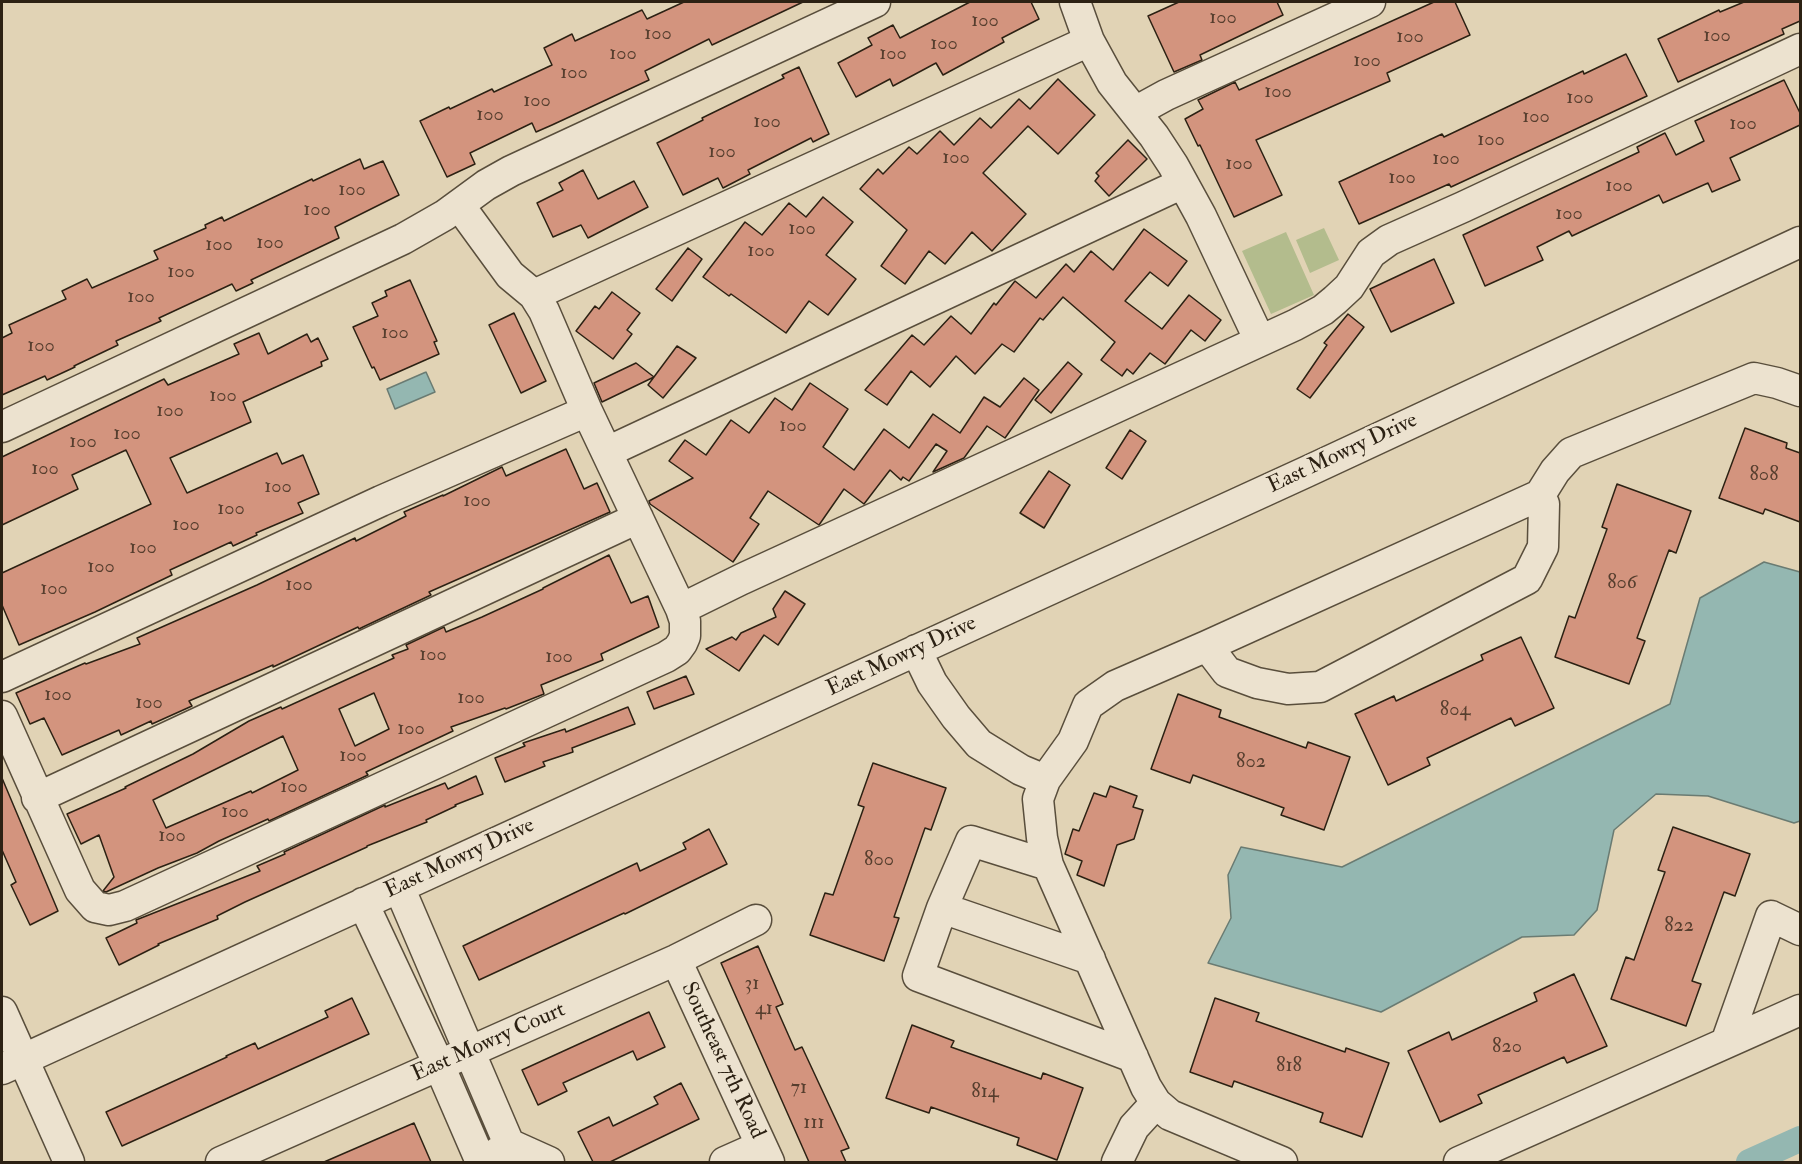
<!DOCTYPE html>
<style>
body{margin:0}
#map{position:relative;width:1802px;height:1164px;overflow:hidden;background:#e1d3b5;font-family:"IM FELL Double Pica",serif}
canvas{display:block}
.frame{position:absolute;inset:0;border:3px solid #2c2113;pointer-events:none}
</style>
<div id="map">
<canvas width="1802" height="1164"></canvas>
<div class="frame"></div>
</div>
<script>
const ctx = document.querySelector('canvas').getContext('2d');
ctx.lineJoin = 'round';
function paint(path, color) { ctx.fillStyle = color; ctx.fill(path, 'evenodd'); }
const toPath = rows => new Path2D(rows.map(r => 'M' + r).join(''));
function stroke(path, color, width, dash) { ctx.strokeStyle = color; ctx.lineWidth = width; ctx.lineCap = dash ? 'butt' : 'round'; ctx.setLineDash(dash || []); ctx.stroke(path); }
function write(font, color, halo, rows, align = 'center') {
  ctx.font = font + ' "IM FELL Double Pica",serif'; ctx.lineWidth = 6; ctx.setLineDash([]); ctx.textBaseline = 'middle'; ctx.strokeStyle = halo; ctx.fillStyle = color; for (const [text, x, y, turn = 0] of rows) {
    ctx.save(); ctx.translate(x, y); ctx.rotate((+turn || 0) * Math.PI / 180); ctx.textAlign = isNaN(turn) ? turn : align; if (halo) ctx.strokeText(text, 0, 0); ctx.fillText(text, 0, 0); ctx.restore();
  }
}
paint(toPath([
 [1324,228,1339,260,1310,273,1296,240],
 [1286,232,1314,295,1271,314,1242,251]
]), '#b3bc8d');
const water = toPath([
 [426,372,435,392,395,409,387,389,426,372],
 [1764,562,1800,572,1800,821,1794,823,1708,796,1656,794,1614,830,1597,910,1574,935,1522,937,1381,1012,1208,963,1231,918,1228,875,1241,847,1342,867,1670,704,1700,598,1764,562]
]);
paint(water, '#94b7b1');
stroke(water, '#6a7b72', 1.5);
stroke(toPath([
 [1749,1162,1800,1139]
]), '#94b7b1', 26);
const building = toPath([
 [684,2,803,2,712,45,709,39,645,71,649,80,552,125,536,132,532,123,470,153,475,164,447,177,420,121,449,107,450,109,492,89,494,92,552,65,544,48,572,34,575,41,642,10,647,19,684,2],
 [970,2,1031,2,1039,19,1002,38,1004,42,943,75,936,63,893,86,890,79,856,97,838,63,872,45,868,38,893,25,900,38,970,2],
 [1179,2,1277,2,1283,15,1200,55,1202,60,1174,72,1148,16,1179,2],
 [1434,2,1455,2,1470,35,1387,73,1390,81,1256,140,1282,195,1234,217,1200,145,1198,146,1185,119,1203,109,1198,100,1235,82,1239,90,1434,2],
 [1744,2,1800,2,1800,21,1782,29,1784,34,1678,82,1658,39,1719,10,1720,12,1744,2],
 [1626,54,1647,96,1451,187,1449,184,1359,224,1339,182,1442,134,1444,137,1583,71,1584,74,1626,54],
 [799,67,829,134,813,142,811,138,748,170,750,174,723,188,718,178,683,195,657,143,703,120,702,118,784,78,782,75,799,67],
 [1058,79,1095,115,1058,154,1028,126,983,173,1026,214,992,251,972,232,945,264,929,251,905,284,881,266,907,230,860,189,878,169,883,174,909,147,917,154,940,131,954,145,980,118,991,128,1019,99,1030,109,1058,79],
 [1784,80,1800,113,1800,125,1730,158,1740,180,1712,192,1708,183,1663,203,1659,195,1572,236,1569,231,1537,247,1543,260,1485,286,1463,235,1639,152,1637,147,1665,133,1676,155,1704,141,1695,121,1784,80],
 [1128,140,1147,159,1109,196,1095,181,1099,176,1096,173,1128,140],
 [360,159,364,169,383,161,399,195,335,227,339,238,251,280,253,283,236,291,232,284,159,318,161,321,116,341,118,345,74,366,75,367,47,380,45,376,2,395,2,338,12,333,9,325,66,299,62,291,87,279,92,288,158,259,154,251,206,228,205,225,222,217,224,221,312,179,313,181,360,159],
 [583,170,598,199,634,181,648,207,588,238,581,225,553,237,537,203,563,190,559,183,583,170],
 [823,197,853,222,826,255,856,279,828,315,809,301,786,333,731,294,729,296,703,277,745,222,762,235,789,203,806,217,823,197],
 [1144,229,1187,261,1168,286,1150,272,1125,301,1162,329,1189,295,1221,320,1205,341,1191,330,1165,364,1150,353,1133,374,1127,369,1122,376,1101,360,1115,342,1063,297,1043,320,1040,318,1014,352,1002,344,975,374,956,356,930,387,911,371,887,405,865,390,912,335,924,345,951,316,971,334,994,303,996,305,1015,281,1036,298,1066,264,1074,272,1091,251,1113,270,1144,229],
 [688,248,702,259,672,301,656,289,688,248],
 [1434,259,1454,303,1391,332,1370,289,1434,259],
 [410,280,437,341,434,342,439,354,380,380,374,367,372,368,353,327,378,316,372,303,387,296,385,291,410,280],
 [612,292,640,313,627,330,632,334,613,359,576,331,595,306,599,309,612,292],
 [514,313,546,381,521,393,489,325,514,313],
 [1348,314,1364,327,1310,398,1297,389,1327,345,1324,343,1348,314],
 [259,333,268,354,307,334,311,342,318,338,328,359,321,362,322,366,243,402,251,422,170,458,187,493,277,453,282,464,303,455,319,494,298,503,303,513,256,533,257,535,233,546,231,542,170,570,172,575,95,612,19,645,2,605,2,573,151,504,126,450,72,475,78,489,2,525,2,457,164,379,168,385,239,354,234,344,259,333],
 [677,346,696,358,663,398,648,385,677,346],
 [1068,362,1082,374,1051,413,1035,400,1068,362],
 [636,363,654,377,602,402,594,383,636,363],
 [1024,378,1039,390,1005,438,987,426,964,458,933,472,947,451,936,444,909,481,903,477,901,480,890,470,864,504,844,489,819,525,768,491,750,518,759,524,733,562,650,504,649,501,693,478,669,461,685,440,706,455,731,420,749,433,775,398,792,410,810,383,848,409,823,447,854,470,884,429,909,448,933,414,960,433,984,397,1000,407,1024,378],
 [1745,428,1787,443,1786,448,1800,453,1800,522,1765,509,1763,514,1719,498,1745,428],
 [1130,430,1146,441,1122,479,1106,468,1130,430],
 [566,449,584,489,597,483,610,512,429,592,431,595,363,627,359,629,358,627,273,667,273,665,189,701,192,706,152,724,151,721,121,735,119,730,62,755,44,718,30,724,16,693,85,663,86,664,140,644,137,638,257,585,355,538,356,541,406,516,404,512,443,495,443,496,500,468,502,467,506,476,566,449],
 [1049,471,1070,485,1044,528,1020,513,1049,471],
 [1617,484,1691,511,1676,553,1669,550,1637,638,1645,641,1629,684,1555,657,1569,616,1575,618,1607,529,1602,527,1617,484],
 [609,555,631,603,648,596,659,627,601,654,603,660,541,685,544,694,506,709,505,708,451,727,453,731,366,772,368,775,269,821,268,819,219,841,197,853,158,868,106,892,103,891,114,877,99,835,81,844,67,814,126,788,125,787,193,754,249,721,281,707,282,709,394,658,392,655,408,649,406,645,444,627,446,632,482,617,543,589,543,588,609,555],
 [374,693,389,729,355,746,339,709,374,693],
 [283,736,298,770,252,793,251,791,166,828,153,800,283,736],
 [785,591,805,604,778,645,764,635,739,671,706,649,732,637,736,640,741,633,776,617,773,609,785,591],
 [1521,637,1554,708,1515,726,1511,718,1427,758,1430,765,1388,785,1355,714,1394,696,1396,701,1483,660,1481,655,1521,637],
 [686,676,694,694,654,709,647,692,686,676],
 [1178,694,1221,710,1219,717,1306,748,1308,742,1350,757,1324,830,1281,815,1284,808,1193,775,1190,783,1151,769,1178,694],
 [628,707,635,724,572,748,573,752,543,762,545,766,505,782,495,758,525,746,523,743,565,729,566,732,628,707],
 [873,763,946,788,931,830,925,828,894,917,899,918,884,961,810,935,825,893,833,895,864,807,858,805,873,763],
 [476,776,483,794,455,805,456,806,426,820,427,822,367,846,367,847,245,902,217,916,218,919,158,944,159,945,119,965,106,938,137,923,136,920,260,871,257,866,285,854,284,852,385,805,385,807,445,783,448,789,476,776],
 [2,778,58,911,30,925,11,885,16,882,2,850,2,778],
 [1110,786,1137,796,1133,807,1143,810,1134,839,1117,845,1104,886,1077,875,1082,861,1065,854,1073,829,1079,831,1094,793,1106,797,1110,786],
 [1673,827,1750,854,1735,896,1724,892,1692,981,1701,984,1686,1026,1611,999,1626,957,1634,960,1665,872,1658,870,1673,827],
 [709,829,727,864,625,914,624,913,479,980,463,946,637,863,640,871,686,849,683,843,709,829],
 [758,946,783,1004,776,1007,795,1050,802,1047,849,1148,841,1151,846,1162,809,1162,721,963,758,946],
 [1574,974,1607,1046,1567,1063,1564,1057,1478,1095,1482,1103,1440,1122,1408,1051,1449,1032,1452,1040,1537,1001,1534,993,1574,974],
 [352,998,369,1034,122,1146,106,1112,227,1057,226,1056,255,1043,258,1049,328,1017,325,1011,352,998],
 [1215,998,1259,1013,1256,1021,1345,1052,1346,1048,1389,1063,1362,1137,1320,1122,1323,1113,1234,1081,1232,1087,1190,1072,1215,998],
 [649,1012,665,1047,637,1060,633,1051,563,1083,567,1091,538,1105,522,1070,649,1012],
 [912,1025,954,1041,951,1047,1041,1079,1043,1073,1083,1088,1057,1160,1017,1145,1019,1138,931,1107,929,1113,886,1098,912,1025],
 [681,1083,699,1119,610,1162,593,1162,578,1132,609,1117,613,1126,658,1104,654,1097,681,1083],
 [414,1123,431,1162,324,1162,414,1123]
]);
paint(building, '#d3947e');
stroke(building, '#2c2113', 1.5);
const minor = toPath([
 [1075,2,1089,41,1112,83,1154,136,1173,165,1201,216,1260,341],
 [1135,112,1166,95,1370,2],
 [534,295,1089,41],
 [2,427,403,239,445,215,486,185,511,171,875,2],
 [607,452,1183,183],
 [681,609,742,579,1295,325,1323,310,1335,300,1349,287,1371,253,1389,240,1463,207,1800,49],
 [1207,646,1227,672,1257,683,1288,689,1320,687,1527,579,1543,547,1544,504,1540,495],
 [916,650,932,683,956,717,979,744,1021,770,1045,780],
 [2,677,381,501,587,411],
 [2,716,80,890,95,907,109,910,125,906,666,657,677,650,682,643,685,636,685,621,681,609,587,411,544,311,534,295,510,275,459,205],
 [37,798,638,518],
 [399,887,509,1144],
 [363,903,439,1065,481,1162],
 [942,908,971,841,1048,865],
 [1090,959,942,908,918,976,1133,1057],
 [676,960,769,1162],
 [2,1012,69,1162],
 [1726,1043,1771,916,1800,930],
 [2,1069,1306,472,1800,242],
 [493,1156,509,1144,549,1162],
 [221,1162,676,960,756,920],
 [725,1162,761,1146],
 [1117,1162,1134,1127,1156,1103],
 [1282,1162,1170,1115,1156,1103,1146,1087,1048,865,1042,838,1038,799,1045,780,1073,741,1088,705,1115,686,1207,646,1540,495,1555,471,1571,453,1754,378,1777,383,1800,391],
 [1459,1162,1800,1010]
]);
stroke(minor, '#594e3c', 33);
stroke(minor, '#ece2cf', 30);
write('20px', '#563e2e', null, [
 ["100",1223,19],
 ["100",985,22],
 ["100",658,35],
 ["100",1717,37],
 ["100",1410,38],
 ["100",944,45],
 ["100",623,55],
 ["100",893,55],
 ["100",1367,62],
 ["100",574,74],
 ["100",1278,93],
 ["100",1580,99],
 ["100",537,102],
 ["100",490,116],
 ["100",1536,118],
 ["100",767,123],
 ["100",1743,125],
 ["100",1491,141],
 ["100",722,153],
 ["100",956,159],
 ["100",1446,160],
 ["100",1239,165],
 ["100",1402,179],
 ["100",1619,187],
 ["100",352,191],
 ["100",317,211],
 ["100",1569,215],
 ["100",802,230],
 ["100",270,244],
 ["100",219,246],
 ["100",761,252],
 ["100",181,273],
 ["100",141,298],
 ["100",395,334],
 ["100",41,347],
 ["100",223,397],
 ["100",170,412],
 ["100",793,427],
 ["100",127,435],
 ["100",83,443],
 ["100",45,470],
 ["808",1764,476],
 ["100",278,488],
 ["100",477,502],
 ["100",231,510],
 ["100",186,526],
 ["100",143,549],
 ["100",101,568],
 ["806",1622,584],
 ["100",299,586],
 ["100",54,590],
 ["100",433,656],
 ["100",559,658],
 ["100",58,696],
 ["100",471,699],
 ["100",149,704],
 ["804",1455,711],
 ["100",411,730],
 ["100",353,757],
 ["802",1251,763],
 ["100",294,788],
 ["100",235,813],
 ["100",172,837],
 ["800",879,861],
 ["822",1679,927],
 ["31",752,985],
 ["41",764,1010],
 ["820",1507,1048],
 ["818",1289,1067],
 ["71",799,1089],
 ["814",985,1093],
 ["111",814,1124]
]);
write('22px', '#2c2113', '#ece2cf', [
 ["East Mowry Drive",1343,454,-25],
 ["East Mowry Drive",902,657,-25],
 ["East Mowry Drive",460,859,-25],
 ["East Mowry Court",489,1043,-24],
 ["Southeast 7th Road",722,1061,65]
]);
</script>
